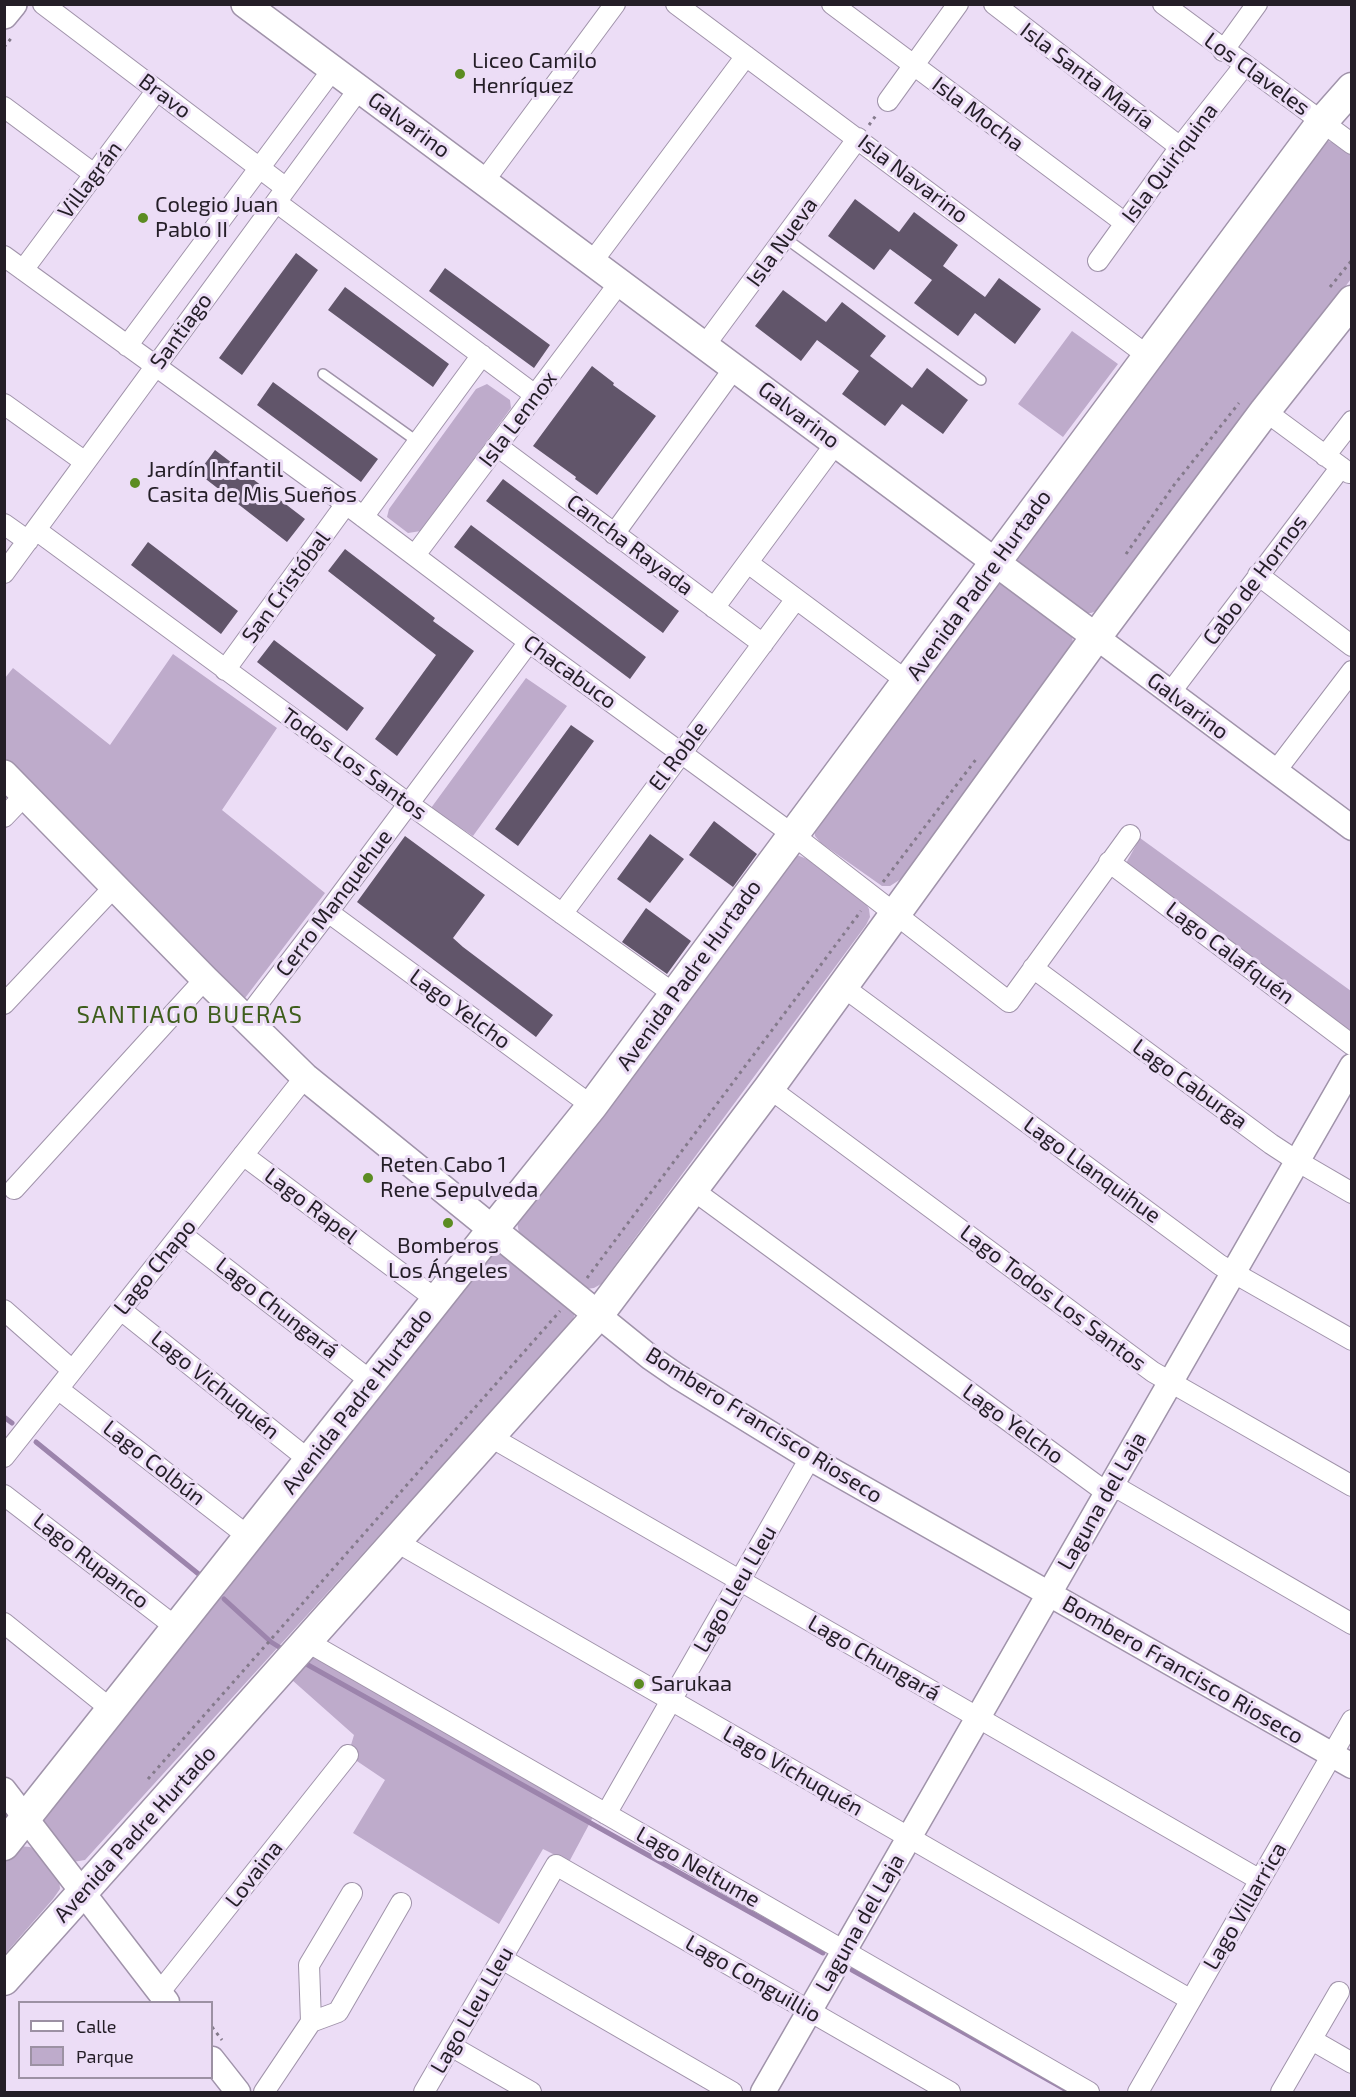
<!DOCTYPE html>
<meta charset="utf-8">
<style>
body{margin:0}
#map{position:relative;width:1356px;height:2097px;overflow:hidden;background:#ecddf6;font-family:"Exo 2",sans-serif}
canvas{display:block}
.frame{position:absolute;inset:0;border:6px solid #241e27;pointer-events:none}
.legend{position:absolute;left:18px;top:2001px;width:195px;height:78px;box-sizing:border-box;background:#ecddf6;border:2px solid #9c91a3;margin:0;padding:8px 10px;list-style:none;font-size:18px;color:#241e27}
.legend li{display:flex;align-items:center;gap:12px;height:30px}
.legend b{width:30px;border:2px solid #9c91a3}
</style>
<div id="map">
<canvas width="1356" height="2097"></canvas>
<div class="frame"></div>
<ul class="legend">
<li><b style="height:8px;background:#fff"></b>Calle</li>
<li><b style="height:16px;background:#beabcb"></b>Parque</li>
</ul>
</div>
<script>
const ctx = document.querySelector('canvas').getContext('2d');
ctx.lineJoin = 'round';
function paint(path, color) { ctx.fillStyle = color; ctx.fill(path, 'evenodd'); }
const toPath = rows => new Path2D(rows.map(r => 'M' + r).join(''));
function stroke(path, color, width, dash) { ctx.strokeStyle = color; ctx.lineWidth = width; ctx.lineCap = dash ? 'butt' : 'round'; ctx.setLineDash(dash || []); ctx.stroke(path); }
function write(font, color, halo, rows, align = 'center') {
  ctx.font = font + ' "Exo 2",sans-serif'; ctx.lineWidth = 6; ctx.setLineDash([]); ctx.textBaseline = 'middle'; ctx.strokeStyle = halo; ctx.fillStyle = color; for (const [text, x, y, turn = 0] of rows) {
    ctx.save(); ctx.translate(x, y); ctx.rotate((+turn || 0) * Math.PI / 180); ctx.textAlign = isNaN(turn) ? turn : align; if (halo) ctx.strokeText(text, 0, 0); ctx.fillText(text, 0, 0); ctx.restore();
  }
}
paint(toPath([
 [1328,141,1337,143,1351,155,1351,279,1102,609,1091,613,1082,613,1018,562,1017,553,1320,144],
 [1072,331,1118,364,1063,437,1018,404],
 [487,384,510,400,511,408,421,531,408,533,387,517,389,509,476,389],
 [999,582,1008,583,1072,633,1073,644,1069,652,901,879,890,886,882,886,821,843,815,836,814,826],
 [173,654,277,728,222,810,325,893,245,998,237,997,5,758,5,678,13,668,110,745],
 [526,678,567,706,473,836,431,808],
 [1140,838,1351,991,1351,1036,1125,865],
 [797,855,807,859,865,902,869,909,870,917,866,925,601,1284,594,1288,586,1289,520,1239,517,1222,789,859],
 [499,1248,575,1313,572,1323,85,1860,73,1862,42,1826,43,1819,493,1251],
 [312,1655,593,1817,569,1862,543,1849,499,1924,353,1833,385,1780,348,1755,354,1735,292,1680],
 [19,1846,30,1847,36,1851,59,1877,60,1889,53,1899,5,1954,5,1858]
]), '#beabcb');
stroke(toPath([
 [4,1417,12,1423],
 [36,1442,201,1576],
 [224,1599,271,1642,279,1647],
 [308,1665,823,1953],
 [852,1970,1070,2092]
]), '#9c84ac', 5);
paint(toPath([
 [855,199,899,232,914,212,958,245,943,266,985,297,999,278,1041,309,1015,344,975,313,958,336,914,303,932,280,890,249,874,270,828,236],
 [296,253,318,270,242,375,219,358],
 [445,268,550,345,534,368,429,291],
 [345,287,449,364,433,387,328,310],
 [783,290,826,322,842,302,886,336,870,356,912,388,927,368,968,400,943,434,902,404,885,426,842,394,859,371,817,340,801,361,755,326],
 [592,366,614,383,613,385,656,416,597,495,575,479,576,477,533,446],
 [273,382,378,459,361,482,257,405],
 [215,450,305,519,287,542,198,473],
 [503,479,679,611,663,633,486,501],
 [471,525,646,657,630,679,454,547],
 [148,542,238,611,221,634,131,565],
 [345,549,435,618,433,621,474,651,397,756,375,739,436,655,328,571],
 [274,640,364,708,347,731,257,662],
 [571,725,594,741,518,846,495,829],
 [714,821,757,854,733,887,689,855],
 [650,834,684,859,650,903,617,879],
 [405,836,485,895,453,938,463,947,553,1015,536,1037,357,902],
 [646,908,691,941,667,974,622,942]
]), '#61556a');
const service = toPath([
 [785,238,981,380],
 [323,374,418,442]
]);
const minor = toPath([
 [43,4,286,188],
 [676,4,1148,356],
 [832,4,1125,223],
 [994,4,1180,147],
 [1163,4,1352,144],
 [1223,51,1257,4],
 [888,101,958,4],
 [4,107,94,174],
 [484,181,615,4],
 [276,202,535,395],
 [4,256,346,504,529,642,792,834,1009,1002,1130,835],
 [1098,261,1180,147,1244,66],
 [592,262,746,56],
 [23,270,157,90],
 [705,345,858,138],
 [127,346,333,69],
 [4,404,85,462],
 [1265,411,1349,473],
 [497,446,763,644],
 [1325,456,1352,421],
 [363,517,482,355],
 [4,524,28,541],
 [36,530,409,804,674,994],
 [614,534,735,367],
 [415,555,620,282],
 [748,563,908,682],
 [4,573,359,89],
 [1258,575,1352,646],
 [714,608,836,443],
 [225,670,346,504],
 [1170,693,1341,467],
 [1275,772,1352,671],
 [4,817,25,795],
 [1109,862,1352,1045],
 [328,912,592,1106],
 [562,914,796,599],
 [1033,968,1271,1144,1297,1161,1352,1193],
 [842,986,1220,1265,1352,1340],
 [4,1004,114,887],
 [246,1019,328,912,529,642],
 [769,1088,1153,1372,1352,1486],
 [243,1155,437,1300],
 [14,1189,205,979],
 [693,1190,1103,1490,1121,1490,1352,1624],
 [181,1234,372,1382],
 [4,1310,72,1370],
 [121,1310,309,1460],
 [58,1389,249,1537],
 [489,1436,1260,1880],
 [4,1457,305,1077],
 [4,1495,177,1628],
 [395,1541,1191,2000],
 [4,1623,112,1710],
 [306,1641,1089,2092],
 [606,1814,810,1458],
 [352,1893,309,1965,311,2022,338,2012,401,1903],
 [502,1959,732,2092],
 [159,1993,348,1755],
 [1312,2040,1352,2063],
 [451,2046,531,2092],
 [264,2092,311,2022],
 [424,2092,556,1865,950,2092],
 [1138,2092,1352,1720],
 [1281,2092,1339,1992]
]);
const tertiary = toPath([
 [1096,637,1352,828],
 [598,1315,651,1358,677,1376,810,1458,1352,1766],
 [4,1790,167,2002],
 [212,2059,238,2092],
 [763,2092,1352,1066]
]);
const secondary = toPath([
 [245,4,1096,637],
 [4,15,13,4],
 [4,774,205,979,305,1077,598,1315]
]);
const primary = toPath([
 [4,1845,493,1229,592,1106,1322,122,1352,88],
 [4,1980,598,1315,769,1088,1096,637,1265,411,1352,301]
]);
stroke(service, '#a093aa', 12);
stroke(minor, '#a093aa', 22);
stroke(tertiary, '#a093aa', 27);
stroke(secondary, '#a093aa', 30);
stroke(primary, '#a093aa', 33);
stroke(toPath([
 [4,47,13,36],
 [869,125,877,114],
 [1330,287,1352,260],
 [1126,554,1174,485,1239,403],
 [883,882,977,758],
 [587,1278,861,911],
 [148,1779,560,1311],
 [212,2027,222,2040]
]), '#847a8b', 3, [3, 4.5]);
stroke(service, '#fff', 9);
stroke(minor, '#fff', 20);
stroke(tertiary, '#fff', 24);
stroke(secondary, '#fff', 27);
stroke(primary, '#fff', 30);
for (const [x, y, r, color] of [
 [460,74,6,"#5c8c22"],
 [143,218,6,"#5c8c22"],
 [135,483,6,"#5c8c22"],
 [368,1178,6,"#5c8c22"],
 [448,1223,6,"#5c8c22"],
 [639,1684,6,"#5c8c22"]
]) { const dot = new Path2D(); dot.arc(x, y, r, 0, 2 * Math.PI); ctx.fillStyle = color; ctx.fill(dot); stroke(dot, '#ecddf6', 2); }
write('22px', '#241e27', '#ecddf6', [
 ["Liceo Camilo",472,61],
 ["Henríquez",472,86],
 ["Colegio Juan",155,205],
 ["Pablo II",155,230],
 ["Jardín Infantil",147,470],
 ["Casita de Mis Sueños",147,495],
 ["Reten Cabo 1",380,1165],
 ["Rene Sepulveda",380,1190],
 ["Bomberos",448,1246,"center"],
 ["Los Ángeles",448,1271,"center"],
 ["Sarukaa",651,1684]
], 'left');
write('22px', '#241e27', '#ecddf6', [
 ["Los Claveles",1257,74,36],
 ["Isla Santa María",1087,76,37],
 ["Bravo",165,96,37],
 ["Isla Mocha",978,114,37],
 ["Galvarino",409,125,36],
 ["Isla Quiriquina",1170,163,-53],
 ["Isla Navarino",913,179,37],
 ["Villagrán",90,180,-53],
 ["Isla Nueva",782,242,-54],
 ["Santiago",181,331,-54],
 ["Galvarino",799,415,37],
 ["Isla Lennox",518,419,-53],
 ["Cancha Rayada",630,545,37],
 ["Cabo de Hornos",1255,580,-53],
 ["Avenida Padre Hurtado",979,585,-54],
 ["San Cristóbal",286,587,-54],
 ["Chacabuco",570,672,36],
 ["Galvarino",1188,706,37],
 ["El Roble",678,756,-53],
 ["Todos Los Santos",354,764,36],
 ["Cerro Manquehue",334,903,-53],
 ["Lago Calafquén",1230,953,37],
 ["Avenida Padre Hurtado",689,975,-54],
 ["Lago Yelcho",460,1009,36],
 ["Lago Caburga",1190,1084,36],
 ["Lago Llanquihue",1092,1170,36],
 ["Lago Rapel",311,1206,37],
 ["Lago Chapo",155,1267,-51],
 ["Lago Todos Los Santos",1053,1298,37],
 ["Lago Chungará",277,1308,38],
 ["Lago Vichuquén",215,1385,39],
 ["Avenida Padre Hurtado",357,1401,-52],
 ["Lago Yelcho",1013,1424,36],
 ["Bombero Francisco Rioseco",764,1425,32],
 ["Lago Colbún",154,1463,38],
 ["Laguna del Laja",1102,1501,-60],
 ["Lago Rupanco",91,1561,38],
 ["Lago Lleu Lleu",735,1589,-60],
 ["Lago Chungará",874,1658,30],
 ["Bombero Francisco Rioseco",1183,1670,30],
 ["Lago Vichuquén",793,1771,30],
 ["Avenida Padre Hurtado",135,1834,-48],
 ["Lago Neltume",698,1867,30],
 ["Lovaina",254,1874,-52],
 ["Lago Villarrica",1245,1906,-60],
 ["Laguna del Laja",860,1923,-60],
 ["Lago Conguillio",753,1979,30],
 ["Lago Lleu Lleu",472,2010,-60]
]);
ctx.letterSpacing = '1.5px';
write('24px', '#3e5d1c', '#ecddf6', [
 ["SANTIAGO BUERAS",190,1015]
]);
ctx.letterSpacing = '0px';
</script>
